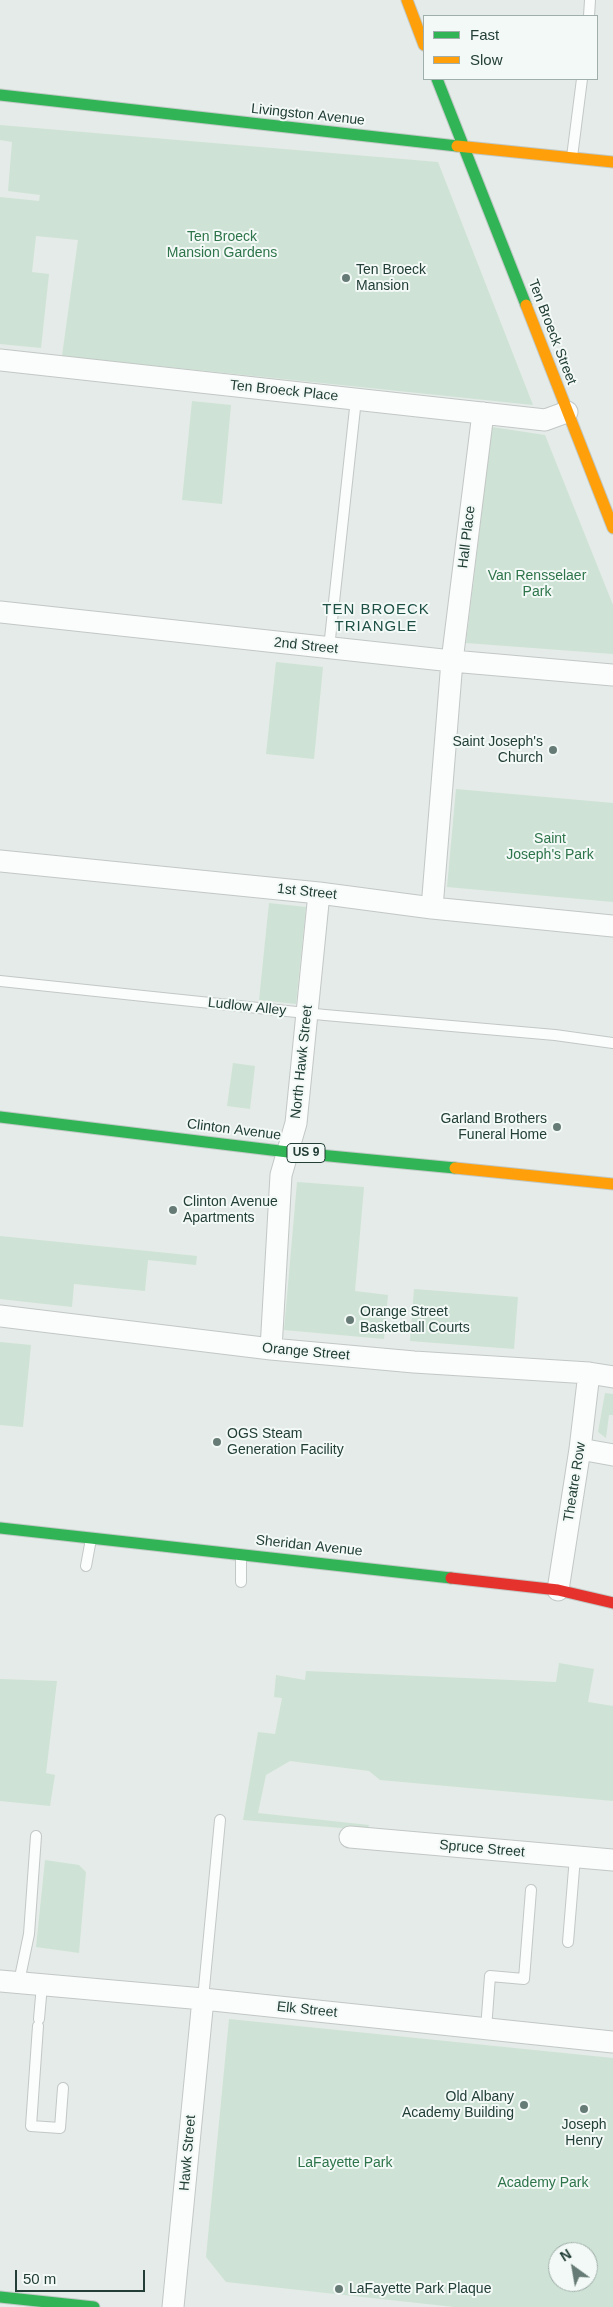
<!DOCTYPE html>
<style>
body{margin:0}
#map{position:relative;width:613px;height:2307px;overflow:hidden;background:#e5ebe8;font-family:Arial,sans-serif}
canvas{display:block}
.legend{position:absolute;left:423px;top:15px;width:175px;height:65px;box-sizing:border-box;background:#f3f9f6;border:1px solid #9faeaa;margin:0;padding:6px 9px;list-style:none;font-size:15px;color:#223e37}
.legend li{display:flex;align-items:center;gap:10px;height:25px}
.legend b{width:25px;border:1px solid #9faeaa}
.north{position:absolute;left:548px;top:2242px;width:50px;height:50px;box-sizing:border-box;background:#f3f9f6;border:1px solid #9faeaa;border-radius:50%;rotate:328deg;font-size:14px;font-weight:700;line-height:20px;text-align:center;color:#223e37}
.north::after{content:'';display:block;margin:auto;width:18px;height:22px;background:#667b75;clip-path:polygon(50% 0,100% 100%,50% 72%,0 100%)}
.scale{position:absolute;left:15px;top:2270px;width:130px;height:22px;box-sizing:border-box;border:2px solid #223e37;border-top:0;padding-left:6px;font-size:15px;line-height:18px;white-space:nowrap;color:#223e37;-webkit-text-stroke:4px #f3f9f6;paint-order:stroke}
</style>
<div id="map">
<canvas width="613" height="2307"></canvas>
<ul class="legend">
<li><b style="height:6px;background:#30b455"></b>Fast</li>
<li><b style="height:6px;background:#ff9f0a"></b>Slow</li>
</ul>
<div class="north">N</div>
<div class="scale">50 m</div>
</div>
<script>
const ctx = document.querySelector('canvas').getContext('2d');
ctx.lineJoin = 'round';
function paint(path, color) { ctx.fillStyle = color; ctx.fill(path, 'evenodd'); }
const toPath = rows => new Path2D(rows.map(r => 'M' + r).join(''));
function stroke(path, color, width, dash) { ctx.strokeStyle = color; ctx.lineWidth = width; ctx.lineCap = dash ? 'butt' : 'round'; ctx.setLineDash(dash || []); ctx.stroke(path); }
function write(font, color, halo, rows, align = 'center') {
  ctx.font = font + ' Arial,sans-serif'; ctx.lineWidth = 4; ctx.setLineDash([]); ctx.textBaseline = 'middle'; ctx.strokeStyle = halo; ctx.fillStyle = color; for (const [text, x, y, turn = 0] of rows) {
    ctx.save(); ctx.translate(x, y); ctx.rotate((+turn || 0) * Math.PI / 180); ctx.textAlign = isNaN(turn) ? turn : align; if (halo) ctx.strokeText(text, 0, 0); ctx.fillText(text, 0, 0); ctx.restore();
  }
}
paint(toPath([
 [0,125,438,162,533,405,62,356,78,240,36,236,32,272,49,274,41,348,0,344,0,197,39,201,40,195,8,191,12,142,0,140],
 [192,401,231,405,222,504,182,500],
 [492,427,545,435,613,605,613,654,466,643],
 [276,662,323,667,314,759,266,754],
 [456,789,613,803,613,902,447,887],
 [269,903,306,907,296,1004,259,1000],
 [233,1063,255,1066,250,1109,227,1106],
 [297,1182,364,1187,355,1291,388,1295,384,1339,284,1330],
 [0,1236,197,1256,196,1265,148,1260,145,1291,74,1284,72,1307,0,1299],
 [414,1289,518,1297,514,1349,410,1341],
 [0,1342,31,1345,23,1427,0,1425],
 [605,1393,613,1394,613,1415,609,1415,606,1438,598,1432],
 [559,1663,594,1669,588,1702,613,1706,613,1801,380,1780,369,1771,290,1761,266,1775,258,1813,369,1825,367,1830,243,1820,258,1732,275,1734,282,1698,274,1697,276,1675,305,1680,306,1671,556,1682],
 [0,1679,57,1681,46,1773,55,1775,50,1806,0,1801],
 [45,1860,79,1865,86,1872,79,1953,36,1947],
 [229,2019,613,2058,613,2307,454,2307,226,2282,206,2257],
 [558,2252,588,2252,588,2282,558,2282]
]), '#cee3d5');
const lane = toPath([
 [589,16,590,0],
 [572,157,582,79],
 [329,648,356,399],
 [0,981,325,1015,555,1035,613,1043],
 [86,1566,91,1539],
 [241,1582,241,1555],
 [568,1942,575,1857],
 [19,1982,29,1934,36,1836],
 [203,1999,220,1820],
 [39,2019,42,1985],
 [38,2026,31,2126,60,2128,63,2088],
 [486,2029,490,1976,524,1979,531,1890]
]);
const street = toPath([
 [0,360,545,420,567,412],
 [0,612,452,661,613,675],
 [0,861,319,893,432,908,613,926],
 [432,908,452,661,483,413],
 [0,1316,271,1349,414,1362,589,1373,613,1377],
 [271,1349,281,1175,296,1123,319,893],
 [580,1449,613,1455],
 [558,1590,580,1449,589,1373],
 [350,1837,613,1860],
 [0,1981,203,1999,613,2042],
 [173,2307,203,1999]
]);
const fast = toPath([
 [437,79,526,305],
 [0,95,457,146],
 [0,1117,288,1152,455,1168],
 [0,1528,451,1578],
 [0,2297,94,2307]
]);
const slow = toPath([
 [407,0,424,45],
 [457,146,613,162],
 [526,305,613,528],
 [455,1168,613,1184]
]);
const jam = toPath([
 [451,1578,558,1590,613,1603]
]);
stroke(lane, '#c2c8c5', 12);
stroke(street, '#c2c8c5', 23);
stroke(fast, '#c0c8c5', 13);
stroke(slow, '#c0c8c5', 13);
stroke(jam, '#c0c8c5', 13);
stroke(lane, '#fbfcfc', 10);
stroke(street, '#fbfcfc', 21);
stroke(fast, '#30b455', 11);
stroke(slow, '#ff9f0a', 11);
stroke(jam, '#e5322d', 11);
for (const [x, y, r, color] of [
 [346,278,5,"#667b75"],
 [553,750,5,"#667b75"],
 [557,1127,5,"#667b75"],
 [173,1210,5,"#667b75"],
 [350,1320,5,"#667b75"],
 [217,1442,5,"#667b75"],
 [524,2105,5,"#667b75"],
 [584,2109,5,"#667b75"],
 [339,2289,5,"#667b75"]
]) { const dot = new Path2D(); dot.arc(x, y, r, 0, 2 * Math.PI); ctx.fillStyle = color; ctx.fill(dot); stroke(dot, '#f3f9f6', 2); }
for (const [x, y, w] of [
 [306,1153,38]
]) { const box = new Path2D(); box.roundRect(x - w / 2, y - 9.5, w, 19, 4); ctx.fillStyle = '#f3f9f6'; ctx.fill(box); stroke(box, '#223e37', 1); }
write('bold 12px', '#223e37', null, [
 ["US 9",306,1153]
]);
write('14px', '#223e37', '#f3f9f6', [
 ["Livingston Avenue",308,115,6],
 ["Ten Broeck Street",552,332,69],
 ["Ten Broeck Place",284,391,6],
 ["Hall Place",467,537,-83],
 ["2nd Street",306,646,6],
 ["1st Street",307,892,6],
 ["Ludlow Alley",247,1007,6],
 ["North Hawk Street",302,1062,-84],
 ["Clinton Avenue",234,1130,7],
 ["Orange Street",306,1352,5],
 ["Theatre Row",575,1482,-81],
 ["Sheridan Avenue",309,1546,6],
 ["Spruce Street",482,1849,5],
 ["Elk Street",307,2010,6],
 ["Hawk Street",188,2153,-85]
]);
write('14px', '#2d744a', '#f3f9f6', [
 ["Ten Broeck",222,237],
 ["Mansion Gardens",222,253],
 ["Van Rensselaer",537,576],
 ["Park",537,592],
 ["Saint",550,839],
 ["Joseph's Park",550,855],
 ["LaFayette Park",345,2163],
 ["Academy Park",543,2183]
]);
write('14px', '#223e37', '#f3f9f6', [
 ["Ten Broeck",356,270],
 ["Mansion",356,286],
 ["Saint Joseph's",543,742,"right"],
 ["Church",543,758,"right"],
 ["Garland Brothers",547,1119,"right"],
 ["Funeral Home",547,1135,"right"],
 ["Clinton Avenue",183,1202],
 ["Apartments",183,1218],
 ["Orange Street",360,1312],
 ["Basketball Courts",360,1328],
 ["OGS Steam",227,1434],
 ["Generation Facility",227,1450],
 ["Old Albany",514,2097,"right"],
 ["Academy Building",514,2113,"right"],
 ["Joseph",584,2125,"center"],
 ["Henry",584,2141,"center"],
 ["LaFayette Park Plaque",349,2289]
], 'left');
ctx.letterSpacing = '1px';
write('15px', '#1e5045', '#f3f9f6', [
 ["TEN BROECK",376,610],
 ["TRIANGLE",376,627]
]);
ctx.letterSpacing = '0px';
</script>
